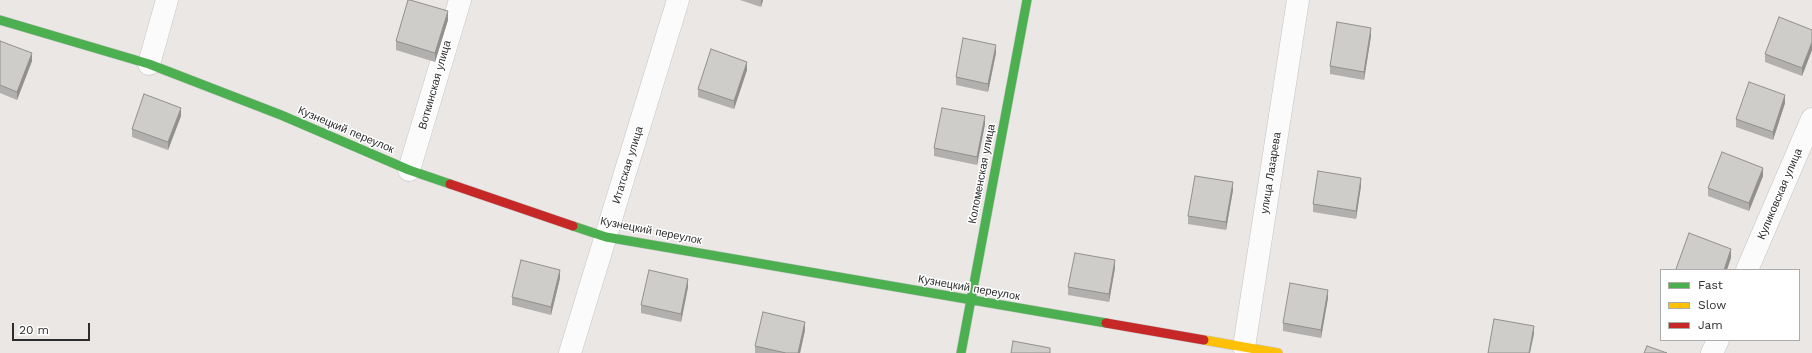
<!DOCTYPE html>
<meta charset="utf-8">
<style>
body{margin:0}
#map{position:relative;width:1812px;height:353px;overflow:hidden;background:#eae7e4;font-family:"Work Sans",sans-serif}
canvas{display:block}
.legend{position:absolute;left:1660px;top:269px;width:140px;height:72px;box-sizing:border-box;background:#fff;border:1px solid #ababab;margin:0;padding:5px 7px;list-style:none;font-size:12px;color:#2d2d2d}
.legend li{display:flex;align-items:center;gap:8px;height:20px}
.legend b{width:20px;border:1px solid #ababab}
.scale{position:absolute;left:12px;top:323px;width:78px;height:18px;box-sizing:border-box;border:2px solid #2d2d2d;border-top:0;padding-left:5px;font-size:12px;line-height:14px;white-space:nowrap;color:#2d2d2d;-webkit-text-stroke:3px #fff;paint-order:stroke}
</style>
<div id="map">
<canvas width="1812" height="353"></canvas>
<ul class="legend">
<li><b style="height:5px;background:#4caf50"></b>Fast</li>
<li><b style="height:5px;background:#ffc107"></b>Slow</li>
<li><b style="height:5px;background:#c62828"></b>Jam</li>
</ul>
<div class="scale">20 m</div>
</div>
<script>
const ctx = document.querySelector('canvas').getContext('2d');
ctx.lineJoin = 'round';
const toPath = rows => new Path2D(rows.map(r => 'M' + r).join(''));
function stroke(path, color, width, dash) { ctx.strokeStyle = color; ctx.lineWidth = width; ctx.lineCap = dash ? 'butt' : 'round'; ctx.setLineDash(dash || []); ctx.stroke(path); }
function paint(path, color) { ctx.fillStyle = color; ctx.fill(path, 'evenodd'); }
function write(font, color, halo, rows, align = 'center') {
  ctx.font = font + ' "Work Sans",sans-serif'; ctx.lineWidth = 3; ctx.setLineDash([]); ctx.textBaseline = 'middle'; ctx.strokeStyle = halo; ctx.fillStyle = color; for (const [text, x, y, turn = 0] of rows) {
    ctx.save(); ctx.translate(x, y); ctx.rotate((+turn || 0) * Math.PI / 180); ctx.textAlign = isNaN(turn) ? turn : align; if (halo) ctx.strokeText(text, 0, 0); ctx.fillText(text, 0, 0); ctx.restore();
  }
}
const street = toPath([
 [149,64,167,0],
 [409,170,460,0],
 [1747,270,1812,119],
 [1244,347,1298,0],
 [570,353,678,0],
 [1712,353,1718,340]
]);
const fast = toPath([
 [0,20,149,64,281,115,409,170,450,184],
 [573,226,606,237,1106,323],
 [961,353,1027,0]
]);
const slow = toPath([
 [1204,340,1278,353]
]);
const jam = toPath([
 [450,184,573,226],
 [1106,323,1204,340]
]);
stroke(street, '#c4c4c4', 23);
stroke(fast, '#c4c4c4', 10);
stroke(slow, '#c4c4c4', 10);
stroke(jam, '#c4c4c4', 10);
stroke(street, '#fcfbfb', 22);
stroke(fast, '#4caf50', 9);
stroke(slow, '#ffc107', 9);
stroke(jam, '#c62828', 9);
paint(toPath([
 [740,0,763,0,761,7],
 [448,20,435,62,396,50,396,41],
 [1812,30,1812,50,1802,76,1765,62,1765,54],
 [1371,36,1364,80,1330,74,1330,66],
 [0,41,32,61,17,100,0,93],
 [996,53,988,92,956,85,956,77],
 [747,70,734,109,698,97,698,89],
 [1785,103,1773,140,1736,127,1736,119],
 [181,116,168,150,132,137,132,129],
 [985,124,977,165,934,156,934,148],
 [1763,176,1749,211,1708,196,1708,188],
 [1361,186,1356,219,1313,212,1313,204],
 [1233,190,1226,230,1188,224,1188,216],
 [1115,268,1109,302,1068,295,1068,287],
 [560,278,551,315,512,305,512,297],
 [688,287,681,322,641,313,641,305],
 [1328,298,1321,338,1283,331,1283,323],
 [805,330,800,353,755,353,755,346]
]), '#b2b0ae');
paint(toPath([
 [761,0,763,0,761,7],
 [448,11,448,20,435,62,435,53],
 [1371,28,1371,36,1364,80,1364,72],
 [1812,42,1812,50,1802,76,1802,68],
 [996,45,996,53,988,92,988,84],
 [32,53,32,61,17,100,17,92],
 [747,62,747,70,734,109,734,101],
 [1785,95,1785,103,1773,140,1773,132],
 [181,108,181,116,168,150,168,142],
 [985,116,985,124,977,165,977,157],
 [1763,168,1763,176,1749,211,1749,203],
 [1361,178,1361,186,1356,219,1356,211],
 [1233,182,1233,190,1226,230,1226,222],
 [1731,249,1731,258,1727,270,1724,270],
 [1115,260,1115,268,1109,302,1109,294],
 [560,270,560,278,551,315,551,307],
 [688,279,688,287,681,322,681,314],
 [1328,290,1328,298,1321,338,1321,330],
 [805,322,805,330,800,353,798,353],
 [1534,326,1534,334,1530,353,1529,353]
]), '#91908d');
const building = toPath([
 [408,0,410,0,448,11,435,53,396,41,408,0],
 [1779,17,1812,30,1812,42,1802,68,1765,54,1779,17],
 [1337,22,1371,28,1364,72,1330,66,1337,22],
 [963,38,996,45,988,84,956,77,963,38],
 [0,41,32,53,17,92,0,85,0,41],
 [711,49,747,62,734,101,698,89,711,49],
 [1749,82,1785,95,1773,132,1736,119,1749,82],
 [144,94,181,108,168,142,132,129,144,94],
 [942,108,985,116,977,157,934,148,942,108],
 [1722,152,1763,168,1749,203,1708,188,1722,152],
 [1318,171,1361,178,1356,211,1313,204,1318,171],
 [1195,176,1233,182,1226,222,1188,216,1195,176],
 [1689,233,1731,249,1724,270,1679,270,1676,269,1689,233],
 [1075,253,1115,260,1109,294,1068,287,1075,253],
 [521,260,560,270,551,307,512,297,521,260],
 [649,270,688,279,681,314,641,305,649,270],
 [1290,283,1328,290,1321,330,1283,323,1290,283],
 [763,312,805,322,798,353,786,353,755,346,763,312],
 [1494,319,1534,326,1529,353,1488,353,1494,319],
 [1013,341,1050,348,1050,353,1011,353,1013,341],
 [1647,346,1667,353,1644,353,1647,346]
]);
paint(building, '#cfcdca');
stroke(building, '#91908d', 1);
write('11px', '#2d2d2d', '#fff', [
 ["Воткинская улица",435,85,-74],
 ["Кузнецкий переулок",346,130,23],
 ["Итатская улица",628,165,-73],
 ["улица Лазарева",1271,173,-81],
 ["Коломенская улица",982,174,-79],
 ["Куликовская улица",1780,194,-67],
 ["Кузнецкий переулок",651,231,11],
 ["Кузнецкий переулок",969,288,10]
]);
</script>
